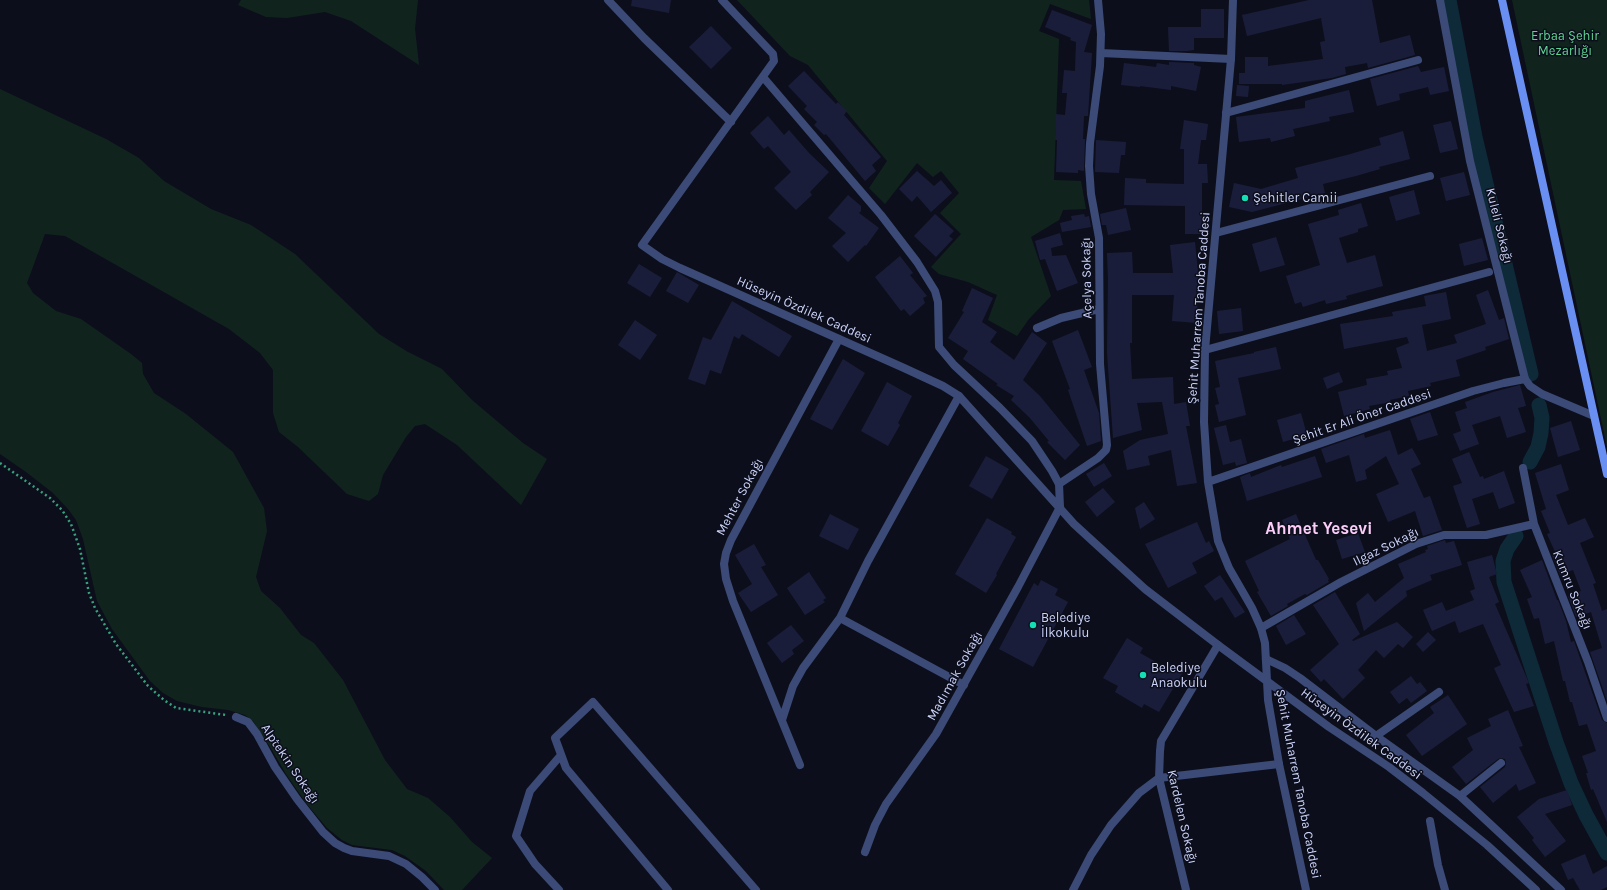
<!DOCTYPE html>
<meta charset="utf-8">
<style>
body{margin:0}
canvas{display:block;background:#0c0e1b}
</style>
<canvas width="1607" height="890"></canvas>
<script>
const ctx = document.querySelector('canvas').getContext('2d');
ctx.lineJoin = 'round';
function paint(path, color) { ctx.fillStyle = color; ctx.fill(path, 'evenodd'); }
const toPath = rows => new Path2D(rows.map(r => 'M' + r).join(''));
function stroke(path, color, width, dash) { ctx.strokeStyle = color; ctx.lineWidth = width; ctx.lineCap = dash ? 'butt' : 'round'; ctx.setLineDash(dash || []); ctx.stroke(path); }
function write(font, color, halo, rows, align = 'center') {
  ctx.font = font + ' Karla,sans-serif'; ctx.lineWidth = 3; ctx.setLineDash([]); ctx.textBaseline = 'middle'; ctx.strokeStyle = halo; ctx.fillStyle = color; for (const [text, x, y, turn = 0] of rows) {
    ctx.save(); ctx.translate(x, y); ctx.rotate((+turn || 0) * Math.PI / 180); ctx.textAlign = isNaN(turn) ? turn : align; if (halo) ctx.strokeText(text, 0, 0); ctx.fillText(text, 0, 0); ctx.restore();
  }
}
paint(toPath([
 [241,0,418,0,415,29,419,65,351,21,325,12,287,18,266,17,238,5],
 [737,0,1089,0,1091,19,1050,4,1039,31,1059,39,1054,180,1081,181,1086,209,1063,210,1059,220,1031,237,1051,296,1029,319,1017,336,988,320,997,295,968,282,939,274,931,267,961,234,940,213,959,193,941,171,933,177,917,163,885,204,869,188,887,161,808,65,790,56],
 [1512,0,1607,0,1607,447],
 [0,89,106,139,139,158,164,181,211,209,251,225,295,254,379,334,408,352,442,369,472,400,523,443,547,459,521,505,457,445,425,424,415,426,406,437,383,475,378,494,369,501,347,494,298,447,279,432,273,413,273,370,260,353,229,329,65,236,45,234,27,283,33,293,56,311,81,319,131,354,142,363,143,374,154,393,186,414,233,452,264,508,267,531,256,577,261,591,280,608,301,635,314,643,343,680,385,760,407,789,428,798,450,817,472,842,492,858,462,890,444,890,426,871,405,856,392,850,352,845,342,840,327,828,306,803,286,774,272,750,253,721,245,715,228,710,202,707,177,701,163,693,150,681,112,629,97,601,83,539,76,520,68,509,53,493,26,472,0,454]
]), '#10241d');
stroke(toPath([
 [1449,0,1475,137,1531,374],
 [1530,462,1538,447,1541,433,1542,418,1539,405],
 [1516,536,1507,549,1503,561,1504,582,1556,742,1571,783,1586,815,1607,853]
]), '#0e2a38', 15);
paint(toPath([
 [632,0,671,0,669,13,631,6],
 [1309,0,1372,0,1380,43,1410,35,1415,55,1368,68,1367,63,1345,67,1346,74,1332,78,1282,85,1282,84,1239,84,1239,73,1245,73,1245,57,1268,57,1268,66,1323,59,1320,42,1325,41,1321,18,1247,36,1242,15],
 [1201,9,1224,9,1224,38,1194,38,1194,50,1187,51,1169,51,1168,27,1201,27],
 [1052,10,1092,25,1084,52,1092,53,1088,116,1084,116,1083,139,1085,139,1084,171,1078,170,1078,173,1056,172,1057,140,1055,140,1056,114,1065,115,1067,93,1062,93,1064,70,1075,71,1076,42,1070,40,1071,38,1045,27],
 [711,26,732,48,711,69,689,47],
 [1169,62,1194,63,1194,65,1201,67,1196,91,1171,86,1171,90,1140,86,1140,87,1121,85,1124,63,1156,67,1157,63,1169,65],
 [1418,66,1421,72,1444,67,1449,91,1430,95,1428,87,1399,94,1400,100,1377,106,1370,79],
 [804,71,836,104,838,102,847,111,844,115,881,157,872,165,876,171,865,181,826,134,824,135,814,125,817,122,804,109,807,106,788,86],
 [1237,85,1249,86,1248,97,1236,96],
 [1349,90,1354,112,1329,117,1330,121,1293,129,1295,136,1271,142,1270,138,1239,142,1236,117,1305,108,1305,101],
 [768,116,784,135,789,130,809,153,829,172,810,192,812,195,796,210,774,188,791,172,768,146,764,149,750,133],
 [1184,120,1208,124,1206,140,1201,140,1198,164,1207,164,1208,183,1202,183,1202,215,1204,215,1204,234,1185,234,1185,206,1124,205,1125,178,1146,179,1146,183,1184,184,1184,149,1180,149],
 [1451,121,1458,149,1440,153,1433,125],
 [1403,131,1410,159,1379,167,1380,169,1356,176,1323,184,1325,193,1252,212,1229,207,1234,183,1261,189,1298,178,1295,168,1347,155,1381,145,1379,138],
 [1096,140,1126,142,1125,155,1121,155,1119,173,1095,172],
 [917,171,934,186,941,180,952,193,931,212,917,196,912,202,899,189],
 [1464,172,1470,195,1446,201,1440,178],
 [1414,190,1420,214,1396,221,1389,197],
 [848,195,861,206,861,211,859,213,879,228,866,246,865,245,848,262,832,246,846,233,828,218],
 [1361,203,1368,226,1358,229,1358,232,1339,238,1347,263,1375,255,1383,286,1346,296,1347,299,1326,304,1325,300,1303,307,1301,302,1295,304,1286,276,1320,265,1308,224,1339,215,1338,210],
 [1126,208,1131,230,1108,235,1106,225,1102,225,1100,214],
 [935,214,954,231,949,236,953,239,936,257,914,236],
 [1084,214,1085,217,1089,216,1091,227,1062,232,1060,223,1072,220,1071,216],
 [1060,233,1063,245,1051,248,1052,256,1066,255,1078,283,1057,291,1045,259,1040,260,1035,241],
 [1276,237,1285,265,1260,272,1252,244],
 [1482,238,1488,260,1464,266,1459,244],
 [1195,242,1198,272,1197,323,1172,321,1174,295,1132,295,1132,343,1130,343,1132,379,1173,377,1174,404,1186,402,1190,426,1186,426,1197,483,1177,486,1171,450,1148,456,1150,465,1127,470,1123,451,1140,440,1168,434,1162,402,1137,403,1142,430,1113,438,1107,353,1108,279,1107,253,1132,252,1133,273,1173,273,1170,245],
 [900,256,913,273,910,275,927,296,923,298,925,303,910,316,904,309,901,311,875,277],
 [639,264,662,278,650,297,627,283],
 [677,272,699,285,688,303,666,291],
 [972,288,993,298,982,322,997,332,990,342,1014,360,1032,332,1047,343,1023,380,1040,396,1080,445,1065,460,1047,442,1049,441,1029,417,1011,400,1014,396,996,385,998,384,963,359,968,351,948,338,964,312,962,311],
 [1488,290,1499,320,1504,318,1509,339,1485,347,1486,350,1456,360,1460,376,1430,383,1431,386,1408,391,1409,396,1390,400,1391,402,1369,406,1370,409,1344,416,1338,392,1367,385,1366,379,1388,375,1387,371,1402,368,1396,348,1409,343,1407,337,1344,349,1340,324,1393,316,1392,312,1426,306,1424,296,1446,292,1451,319,1422,325,1427,351,1457,343,1454,335,1486,324,1476,295],
 [732,301,792,336,779,357,742,334,739,339,734,336,721,374,710,370,705,385,688,379,703,337,711,340],
 [1241,308,1243,331,1219,334,1217,311],
 [635,320,657,335,640,360,618,345],
 [1078,330,1092,367,1084,370,1099,413,1101,441,1087,446,1068,390,1070,389,1052,341],
 [1276,347,1281,369,1238,378,1246,415,1219,422,1215,405,1219,404,1215,388,1220,387,1215,361,1254,353,1254,352],
 [843,359,865,373,832,430,810,419],
 [1339,372,1343,382,1327,389,1323,378],
 [887,382,912,396,898,423,900,425,888,446,861,431],
 [1520,385,1526,406,1518,408,1526,432,1507,438,1500,416,1472,425,1479,444,1460,451,1453,434,1461,431,1455,412,1467,408,1465,402,1493,392],
 [1430,412,1438,435,1418,441,1410,419],
 [1301,413,1307,435,1283,442,1277,420],
 [1571,421,1580,450,1558,457,1550,428],
 [1226,425,1230,442,1241,439,1247,463,1236,466,1235,462,1223,465,1214,428],
 [1390,430,1398,455,1412,448,1421,464,1411,469,1424,498,1430,496,1442,530,1423,536,1415,511,1388,522,1376,494,1399,484,1386,456,1365,470,1367,479,1356,482,1349,455,1326,463,1321,449,1364,434,1365,438],
 [1469,452,1480,477,1483,476,1484,479,1504,471,1515,503,1499,509,1493,492,1472,499,1480,524,1467,528,1453,486,1462,483,1452,459],
 [986,456,1009,469,992,499,969,486],
 [1315,456,1322,477,1247,501,1240,477,1250,473,1251,477,1281,465,1282,467],
 [1104,463,1112,476,1094,487,1086,474],
 [1561,464,1569,490,1556,495,1568,525,1585,518,1594,537,1580,543,1596,583,1593,584,1602,611,1607,609,1607,701,1590,652,1602,648,1591,612,1576,617,1568,596,1581,591,1573,570,1560,575,1552,555,1556,554,1547,534,1550,533,1541,511,1546,509,1535,473],
 [1103,488,1115,502,1097,517,1085,502],
 [1144,502,1155,519,1140,529,1135,508],
 [830,514,859,529,848,550,819,536],
 [1296,514,1316,560,1318,560,1329,579,1328,580,1329,582,1307,595,1305,594,1287,604,1288,606,1271,616,1257,592,1259,591,1245,561,1290,539,1282,520],
 [987,518,1012,532,1011,534,1016,537,996,574,997,575,986,593,955,574],
 [1197,522,1206,543,1209,541,1214,551,1192,563,1197,573,1168,588,1145,544],
 [1358,533,1365,552,1342,559,1336,540],
 [1445,540,1446,543,1454,541,1462,565,1430,575,1432,580,1406,591,1407,596,1364,631,1356,603,1368,593,1375,602,1404,578,1398,564,1426,552,1425,550,1428,549,1427,546],
 [754,544,766,565,761,567,778,595,751,612,738,593,752,584,735,555],
 [1492,555,1497,574,1489,577,1499,602,1495,604,1529,683,1526,684,1534,706,1514,712,1494,668,1501,665,1483,624,1459,633,1455,621,1432,631,1423,610,1442,602,1446,611,1474,600,1470,591,1475,589,1467,562],
 [1542,560,1557,600,1558,600,1566,621,1571,642,1574,641,1602,720,1607,723,1607,822,1593,789,1591,790,1586,773,1588,773,1582,756,1596,751,1587,724,1579,726,1572,702,1570,702,1565,681,1563,681,1554,641,1545,644,1539,618,1534,619,1527,599,1532,597,1520,570],
 [809,572,826,598,823,600,825,602,805,615,787,588],
 [1220,575,1245,612,1235,618,1222,597,1215,601,1204,586],
 [1041,580,1058,589,1055,595,1068,602,1033,667,999,649,1034,583,1038,586],
 [1335,592,1360,634,1352,640,1353,641,1397,622,1413,637,1403,648,1398,644,1384,658,1376,650,1358,670,1365,678,1343,699,1324,679,1321,682,1310,670,1339,644,1313,605],
 [1294,615,1306,634,1286,645,1276,626],
 [791,625,804,641,792,650,794,654,782,663,767,643],
 [1428,632,1436,640,1423,652,1416,644],
 [1127,638,1143,648,1140,653,1165,667,1168,663,1183,672,1159,712,1144,704,1142,708,1115,692,1118,686,1103,678],
 [1411,676,1417,684,1420,682,1427,691,1411,703,1407,698,1399,704,1390,692],
 [1448,695,1467,724,1422,756,1406,735,1434,713,1430,707],
 [1508,710,1523,746,1519,747,1536,783,1519,791,1516,784,1493,803,1480,787,1505,767,1506,763,1505,759,1501,758,1498,759,1466,784,1452,767,1473,750,1467,738,1491,726,1488,719],
 [1567,790,1572,805,1545,814,1566,841,1545,857,1532,840,1534,838,1517,817,1539,799],
 [1585,854,1593,874,1607,866,1607,887,1601,890,1580,890,1573,878,1568,880,1561,864]
]), '#1a1d3a');
stroke(toPath([
 [0,463,50,498,62,510,71,524,80,549,89,593,95,608,116,644,148,686,164,700,176,708,226,715]
]), '#36a37c', 2.5, [2, 3]);
stroke(toPath([
 [1440,0,1470,161,1525,379,1530,386,1542,394,1594,416],
 [1101,53,1231,59],
 [1226,113,1418,60],
 [1216,233,1430,176],
 [1037,328,1061,318,1099,309],
 [1205,350,1489,272],
 [1523,468,1534,524,1588,662,1607,718],
 [1059,484,1098,458,1106,450,1107,445,1100,364,1099,238,1091,194,1089,166,1090,143,1100,66,1101,34,1098,0],
 [840,618,964,685],
 [1261,628,1341,582,1416,544,1444,535,1486,535,1534,524],
 [1266,659,1285,668,1300,678,1376,736,1460,796,1561,890],
 [236,717,248,722,257,734,275,767,297,799,323,832,335,843,344,848,352,851,389,856,406,864,422,877,435,890],
 [782,720,793,686,803,668,840,618,868,561,959,396],
 [1376,736,1439,692],
 [800,765,733,601,726,579,724,564,726,553,731,540,839,339],
 [1460,796,1501,763],
 [1430,821,1438,865,1445,890],
 [865,852,875,825,886,804,936,734,1018,587,1060,507],
 [559,890,535,864,516,836,530,791,561,755],
 [668,890,566,768,555,738,593,702,756,890],
 [1073,890,1091,855,1111,825,1139,793,1159,778,1279,764],
 [1186,890,1159,778,1160,751,1161,741,1218,645]
]), '#3b4a76', 8);
stroke(toPath([
 [608,0,644,38,731,122],
 [722,0,773,54,774,61,642,245,662,259,680,268,904,368,943,386,959,396,1074,524,1145,589,1218,645,1329,727,1389,767,1423,793,1487,845,1536,890],
 [1233,0,1231,59,1205,350,1204,422,1208,482,1218,541,1229,568,1252,608,1261,628,1265,643,1268,700,1279,764,1306,890],
 [763,77,881,215,917,262,935,291,938,302,939,347,954,365,1000,408,1032,441,1052,471,1059,484,1060,507],
 [1208,482,1473,391,1504,383,1525,379]
]), '#3b4a76', 8);
stroke(toPath([
 [1502,0,1607,474]
]), '#6a8ff2', 8);
for (const [x, y, r, color] of [
 [1245,198,4,"#13deb6"],
 [1033,625,4,"#13deb6"],
 [1143,675,4,"#13deb6"]
]) { const dot = new Path2D(); dot.arc(x, y, r, 0, 2 * Math.PI); ctx.fillStyle = color; ctx.fill(dot); stroke(dot, '#0c0e1b', 1.5); }
write('13px', '#5ed393', '#0c0e1b', [
 ["Erbaa Şehir",1565,36],
 ["Mezarlığı",1565,51]
]);
write('13px', '#cbd3fa', '#0c0e1b', [
 ["Şehitler Camii",1253,198],
 ["Belediye",1041,618],
 ["İlkokulu",1041,633],
 ["Belediye",1151,668],
 ["Anaokulu",1151,683]
], 'left');
write('13px', '#cbd3fa', '#0c0e1b', [
 ["Kuleli Sokağı",1499,226,76],
 ["Açelya Sokağı",1087,278,-91],
 ["Şehit Muharrem Tanoba Caddesi",1199,308,-86],
 ["Hüseyin Özdilek Caddesi",804,310,24],
 ["Şehit Er Ali Öner Caddesi",1362,417,-19],
 ["Mehter Sokağı",740,497,-62],
 ["Ilgaz Sokağı",1386,547,-26],
 ["Kumru Sokağı",1572,590,68],
 ["Madımak Sokağı",955,676,-61],
 ["Hüseyin Özdilek Caddesi",1361,734,36],
 ["Alptekin Sokağı",290,764,56],
 ["Şehit Muharrem Tanoba Caddesi",1298,784,79],
 ["Kardelen Sokağı",1182,817,77]
]);
write('bold 17px', '#fbcdf8', '#0c0e1b', [
 ["Ahmet Yesevi",1319,529]
]);
</script>
